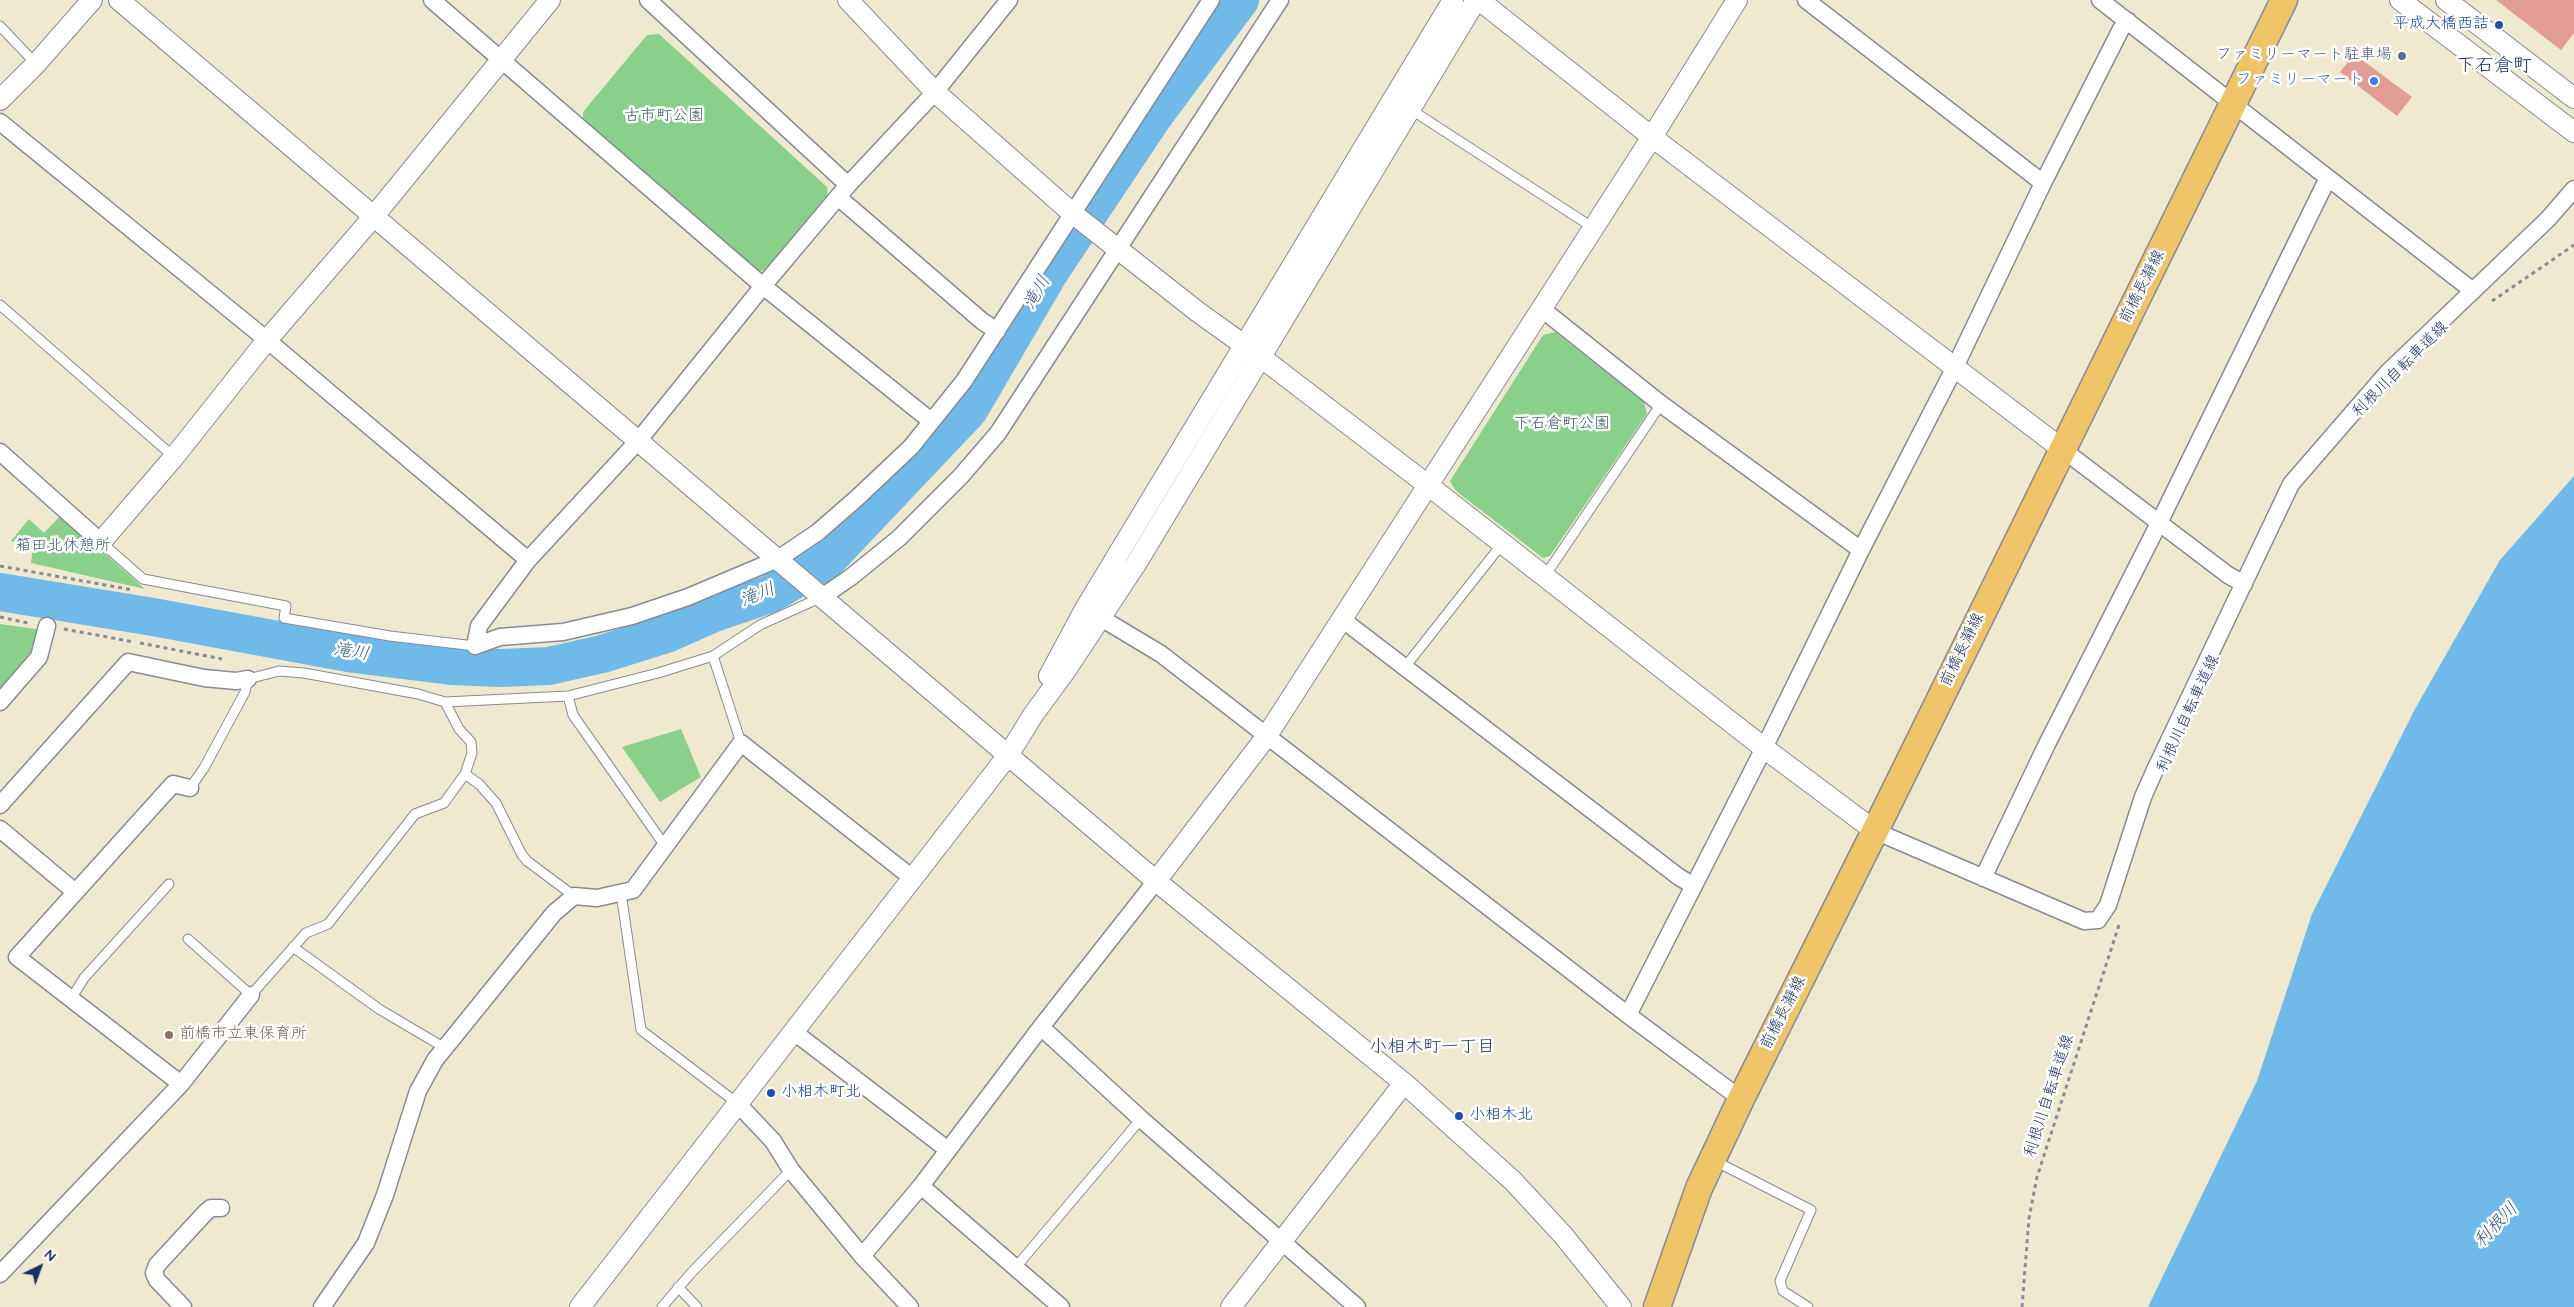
<!DOCTYPE html>
<meta charset="utf-8">
<style>
body{margin:0}
#map{position:relative;width:2574px;height:1307px;overflow:hidden;background:#efe9cf;font-family:"Architects Daughter",sans-serif}
canvas{display:block}
.north{position:absolute;left:15px;top:1242px;width:50px;height:50px;-webkit-text-stroke:4px #fff;paint-order:stroke;rotate:42deg;font-size:14px;font-weight:700;line-height:20px;text-align:center;color:#1b2f5e}
.north::after{content:'';display:block;margin:auto;width:18px;height:22px;background:#1b2f5e;clip-path:polygon(50% 0,100% 100%,50% 72%,0 100%)}
</style>
<div id="map">
<canvas width="2574" height="1307"></canvas>
<div class="north">N</div>
</div>
<script>
const ctx = document.querySelector('canvas').getContext('2d');
ctx.lineJoin = 'round';
function paint(path, color) { ctx.fillStyle = color; ctx.fill(path, 'evenodd'); }
const toPath = rows => new Path2D(rows.map(r => 'M' + r).join(''));
function stroke(path, color, width, dash) { ctx.strokeStyle = color; ctx.lineWidth = width; ctx.lineCap = dash ? 'butt' : 'round'; ctx.setLineDash(dash || []); ctx.stroke(path); }
function write(font, color, halo, rows, align = 'center') {
  ctx.font = font + ' "Architects Daughter","Klee One",sans-serif'; ctx.lineWidth = 5; ctx.setLineDash([]); ctx.textBaseline = 'middle'; ctx.strokeStyle = halo; ctx.fillStyle = color; for (const [text, x, y, turn = 0] of rows) {
    ctx.save(); ctx.translate(x, y); ctx.rotate((+turn || 0) * Math.PI / 180); ctx.textAlign = isNaN(turn) ? turn : align; if (halo) ctx.strokeText(text, 0, 0); ctx.fillText(text, 0, 0); ctx.restore();
  }
}
paint(toPath([
 [659,34,827,187,828,199,770,270,758,271,583,124,583,112,647,35],
 [1555,332,1644,402,1647,414,1550,556,1543,558,1456,491,1450,481,1543,335],
 [61,515,145,589,31,563,33,548,11,541,29,519,44,533],
 [0,624,36,629,39,641,34,654,0,691],
 [681,729,701,777,660,802,622,747]
]), '#89d08b');
paint(toPath([
 [2574,476,2574,1307,2148,1307,2257,1081,2312,914,2415,709,2500,560]
]), '#6fbae8');
stroke(toPath([
 [0,592,153,617,354,654,451,666,501,668,549,666,602,654,669,633,714,613,770,594,825,562,969,410,1049,273,1153,117,1240,0]
]), '#6fbae8', 38);
paint(toPath([
 [2496,0,2574,0,2574,33,2561,50],
 [2354,54,2412,97,2397,116,2340,72]
]), '#e19c93');
const service = toPath([
 [0,26,36,64],
 [1410,109,1592,227],
 [0,305,174,457],
 [101,542,143,579,286,606,284,618,390,636,475,646],
 [1545,576,1661,404],
 [713,656,741,743],
 [1405,667,1502,544],
 [568,696,573,715,665,846],
 [465,774,479,784,496,803,522,855,527,861,574,896],
 [190,788,204,768,245,692,248,679,279,671,304,673,418,694,445,702,568,696,658,673,713,656,760,625,822,597],
 [621,893,641,1030,737,1103],
 [188,939,251,995,306,933,328,924,415,814,444,803,465,774,472,753,471,742,459,729,445,702],
 [293,947,379,1009,445,1048],
 [71,999,84,978,169,884],
 [1715,1161,1811,1210,1780,1281,1783,1291,1808,1307],
 [1016,1267,1141,1119],
 [678,1287,697,1307],
 [662,1307,692,1272,791,1170]
]);
const minor = toPath([
 [432,0,763,286,931,421],
 [648,0,848,185],
 [1806,0,2043,183],
 [2100,0,2473,291],
 [0,122,267,340,528,560],
 [838,197,982,321,997,331],
 [1542,309,1661,404,1861,550],
 [2062,449,2228,575,2244,584],
 [0,452,101,542],
 [822,597,851,577,899,538,961,476,998,433,1280,0],
 [1091,612,1161,654,1628,1015,1741,1099],
 [1343,620,1679,877,1694,886],
 [475,646,500,637,563,632,632,616,688,597,778,559,818,532,857,498,911,447,964,381,1211,0],
 [475,646,479,626,528,560,638,441,763,286,848,185,935,92,1009,0],
 [0,702,39,657,47,626],
 [0,805,128,662,204,678,236,681,248,679],
 [0,829,74,891],
 [1875,831,2084,921,2098,920,2108,905,2143,797,2154,772,2291,484,2388,372,2548,219,2574,189],
 [1983,878,2046,746,2159,523,2324,186,2330,180],
 [1628,1015,1764,748,1861,550,1955,367,2043,183,2121,29,2128,21],
 [1041,1027,1141,1119,1357,1307],
 [794,1032,948,1150],
 [181,1084,17,957,173,784,190,788],
 [737,1103,773,1141,791,1170,862,1256,910,1307],
 [921,1186,1061,1307],
 [862,1256,921,1186,1041,1027,1156,881],
 [0,1274,181,1084,251,995],
 [183,1307,157,1280,154,1273,157,1265,206,1212,211,1208,221,1208],
 [322,1307,366,1243,385,1195,418,1091,435,1060,554,913,574,896,597,898,633,890,741,743,911,877]
]);
const tertiary = toPath([
 [119,0,1156,881,1404,1083,1513,1181,1563,1235,1621,1307],
 [848,0,935,92,1072,213,1198,312,1262,358,1429,486,1764,748,1875,831],
 [1479,0,1652,137,2062,449],
 [2400,0,2574,132],
 [2446,0,2574,98],
 [0,100,36,64,92,0],
 [101,542,174,457,267,340,374,216,550,0],
 [1049,676,1085,609,1453,0],
 [1156,881,1266,737,1652,137,1737,0],
 [580,1307,1009,754,1033,715,1066,670,1136,564,1476,0],
 [1231,1307,1404,1083]
]);
const primary = toPath([
 [1657,1307,1699,1188,1741,1099,1875,831,2284,0]
]);
stroke(service, '#858c96', 11);
stroke(minor, '#858c96', 19);
stroke(tertiary, '#858c96', 22);
stroke(primary, '#858c96', 29);
stroke(toPath([
 [2492,301,2574,245],
 [0,566,133,590],
 [0,617,28,623],
 [64,629,134,642],
 [140,643,222,659],
 [2022,1307,2029,1218,2037,1177,2120,922]
]), '#858c96', 3, [4, 4]);
stroke(service, '#fff', 9);
stroke(minor, '#fff', 16);
stroke(tertiary, '#fff', 20);
stroke(primary, '#efc469', 26);
for (const [x, y, r, color] of [
 [2499,25,5,"#1a4fb4"],
 [2402,56,5,"#5c6f8a"],
 [2374,81,5,"#3f7fe0"],
 [169,1035,5,"#8d6e63"],
 [771,1093,5,"#1a4fb4"],
 [1459,1116,5,"#1a4fb4"]
]) { const dot = new Path2D(); dot.arc(x, y, r, 0, 2 * Math.PI); ctx.fillStyle = color; ctx.fill(dot); stroke(dot, '#fff', 2); }
write('16px', '#164399', '#fff', [
 ["平成大橋西詰",2489,25,"right"],
 ["小相木町北",781,1093],
 ["小相木北",1469,1116]
], 'left');
write('16px', '#4e5e75', '#fff', [
 ["ファミリーマート駐車場",2392,56]
], 'right');
write('16px', '#366cbe', '#fff', [
 ["ファミリーマート",2364,81]
], 'right');
write('16px', '#3c5f6c', '#fff', [
 ["古市町公園",664,117],
 ["下石倉町公園",1562,425],
 ["箱田北休憩所",63,547]
]);
write('16px', '#1b2f5e', '#fff', [
 ["前橋長瀞線",2143,287,-63],
 ["利根川自転車道線",2401,370,-45],
 ["前橋長瀞線",1963,650,-64],
 ["利根川自転車道線",2189,714,-65],
 ["前橋長瀞線",1784,1013,-63],
 ["利根川自転車道線",2050,1096,-72]
]);
write('16px', '#785e54', '#fff', [
 ["前橋市立東保育所",179,1035]
], 'left');
write('italic 18px', '#345987', '#fff', [
 ["滝川",1038,293,-60],
 ["滝川",758,596,-22],
 ["滝川",351,653,9],
 ["利根川",2497,1226,-46]
]);
write('18px', '#1b2f5e', '#fff', [
 ["小相木町一丁目",1432,1048]
]);
write('19px', '#1b2f5e', '#fff', [
 ["下石倉町",2494,67]
]);
</script>
